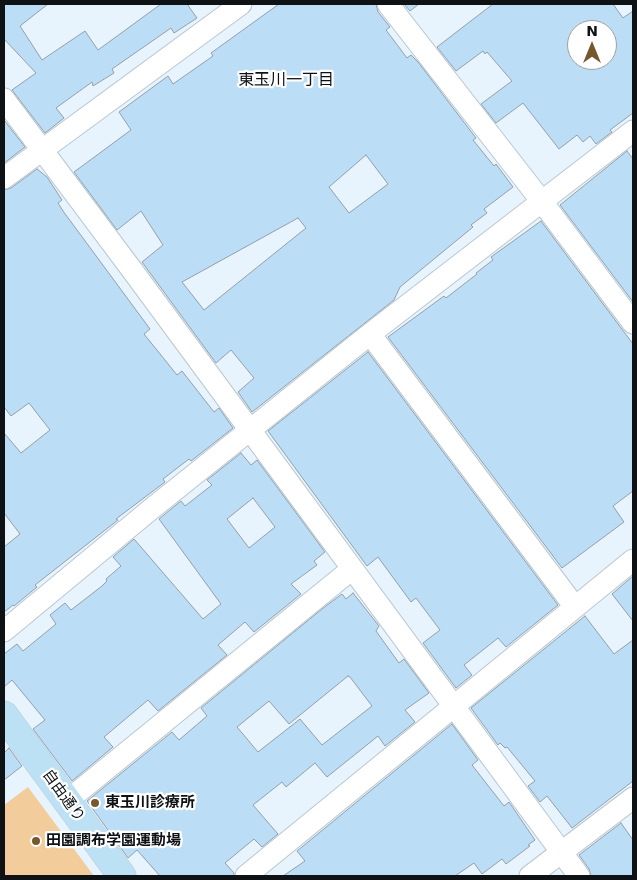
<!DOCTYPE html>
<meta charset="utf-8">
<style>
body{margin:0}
#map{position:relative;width:637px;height:880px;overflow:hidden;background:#e7f4fe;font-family:"DejaVu Sans",sans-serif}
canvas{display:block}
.frame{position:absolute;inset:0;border:5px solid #0e1215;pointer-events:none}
.north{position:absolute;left:567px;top:20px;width:50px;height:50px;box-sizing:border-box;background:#fff;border:1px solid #9fa0a1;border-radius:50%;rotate:0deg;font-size:14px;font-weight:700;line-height:20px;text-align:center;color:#0e1215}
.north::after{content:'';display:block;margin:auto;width:18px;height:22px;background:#77582d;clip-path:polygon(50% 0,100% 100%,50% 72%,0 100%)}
</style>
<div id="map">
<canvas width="637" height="880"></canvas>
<div class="frame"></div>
<div class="north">N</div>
</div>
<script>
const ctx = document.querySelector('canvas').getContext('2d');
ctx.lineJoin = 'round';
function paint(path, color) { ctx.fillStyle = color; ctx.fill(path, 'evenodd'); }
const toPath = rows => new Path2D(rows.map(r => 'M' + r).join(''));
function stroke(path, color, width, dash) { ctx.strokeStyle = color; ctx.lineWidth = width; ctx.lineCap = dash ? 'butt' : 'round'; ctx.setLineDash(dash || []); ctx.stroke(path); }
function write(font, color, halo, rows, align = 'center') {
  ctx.font = font + ' "DejaVu Sans","Noto Sans JP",sans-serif'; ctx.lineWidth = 4.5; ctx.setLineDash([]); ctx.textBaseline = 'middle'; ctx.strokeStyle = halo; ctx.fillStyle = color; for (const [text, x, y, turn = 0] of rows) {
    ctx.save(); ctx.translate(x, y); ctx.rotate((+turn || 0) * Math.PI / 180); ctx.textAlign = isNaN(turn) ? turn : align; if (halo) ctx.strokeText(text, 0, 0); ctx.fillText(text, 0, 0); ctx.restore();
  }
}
paint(toPath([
 [28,787,94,876,4,876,4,805]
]), '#f2cc9b');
const building = toPath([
 [4,4,48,4,20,26,42,60,85,31,98,50,161,4,187,4,197,18,174,33,171,28,112,69,114,73,93,86,92,82,56,108,64,118,45,133,12,90,36,73,4,39,4,4],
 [279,4,376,4,378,12,390,27,386,30,407,58,411,55,418,62,476,138,473,140,494,166,496,164,513,187,484,209,487,213,471,225,473,227,400,287,394,300,252,412,238,392,254,378,231,350,216,363,142,262,163,245,141,211,117,230,74,172,131,130,119,112,168,76,173,84,213,56,211,53,279,4],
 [366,155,388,184,349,213,329,187,366,155],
 [298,218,306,228,204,310,182,282,298,218],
 [404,4,419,4,410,11,404,4],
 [493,4,613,4,623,18,633,11,633,113,610,130,612,132,596,144,590,136,583,142,577,135,559,149,523,103,496,123,481,104,512,81,487,52,485,54,483,51,456,71,437,47,493,4],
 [577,30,607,30,607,60,577,60,577,30],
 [4,120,25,147,4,163,4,120],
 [627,151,633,159,633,302,560,205,627,151],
 [37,169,47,177,62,200,58,203,63,211,150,329,144,334,177,375,182,371,214,412,219,408,233,428,191,461,189,459,163,479,165,482,116,519,118,520,35,585,37,587,14,606,13,605,4,612,4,547,20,534,4,513,4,433,21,453,50,430,29,403,11,416,4,407,4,190,11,188,37,169],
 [541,221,633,344,633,491,613,506,624,522,562,568,388,337,444,296,446,298,477,274,476,273,493,260,491,257,541,221],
 [368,352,558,605,506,647,498,638,464,665,472,675,456,688,423,643,440,630,416,598,411,602,378,557,367,566,268,431,368,352],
 [241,453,251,465,257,460,325,552,314,561,317,565,291,584,301,594,254,632,245,622,218,645,227,655,158,711,148,700,104,737,113,747,72,781,33,729,45,720,12,680,4,687,4,654,17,644,23,651,56,624,50,615,65,603,71,610,102,586,107,581,106,579,121,566,113,557,134,539,203,619,221,604,159,519,181,501,185,506,212,485,207,480,241,453],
 [253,498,275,527,249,548,227,519,253,498],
 [633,576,633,621,612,594,633,576],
 [353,593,379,626,376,631,399,663,404,659,429,693,405,710,415,722,385,746,378,736,327,777,315,763,286,787,282,782,253,805,278,834,262,847,254,839,225,863,234,873,234,876,160,876,137,850,128,858,87,801,172,732,179,740,207,716,201,708,322,609,342,594,346,599,353,593],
 [348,676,350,677,372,706,322,745,300,719,258,752,237,727,269,701,289,724,348,676],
 [585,616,614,654,633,640,633,781,572,828,547,796,540,802,528,786,535,781,507,747,505,748,500,743,498,745,471,708,585,616],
 [452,724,478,760,472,765,504,806,509,802,535,840,528,845,530,846,506,864,502,859,482,874,474,863,455,876,283,876,305,861,297,851,452,724],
 [9,748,22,766,4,780,4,753,9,748],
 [621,823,633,840,633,876,591,876,589,869,579,855,621,823]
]);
paint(building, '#bbddf5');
stroke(building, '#939fa8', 1);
const street = toPath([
 [388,4,543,203,633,323],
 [4,99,132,270,579,876],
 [4,178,241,4],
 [370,334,575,607],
 [4,631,150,510,370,334,633,131],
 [67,801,352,569],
 [246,876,633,560],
 [530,876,633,798]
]);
const secondary = toPath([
 [4,715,122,876]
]);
stroke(street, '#bac7d0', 23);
stroke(secondary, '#bac7d0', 29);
stroke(street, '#fff', 21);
stroke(secondary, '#bce1f4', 28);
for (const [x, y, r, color] of [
 [95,803,5,"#77582d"],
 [36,841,5,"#77582d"]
]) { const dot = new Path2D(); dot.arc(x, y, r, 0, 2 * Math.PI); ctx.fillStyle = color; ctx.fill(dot); stroke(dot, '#fff', 2); }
write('15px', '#0e1215', '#fff', [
 ["自由通り",63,796,54]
]);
write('bold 15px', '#0e1215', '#fff', [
 ["東玉川診療所",105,803],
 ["田園調布学園運動場",46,841]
], 'left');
write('16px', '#0e1215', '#fff', [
 ["東玉川一丁目",286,81]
]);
</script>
